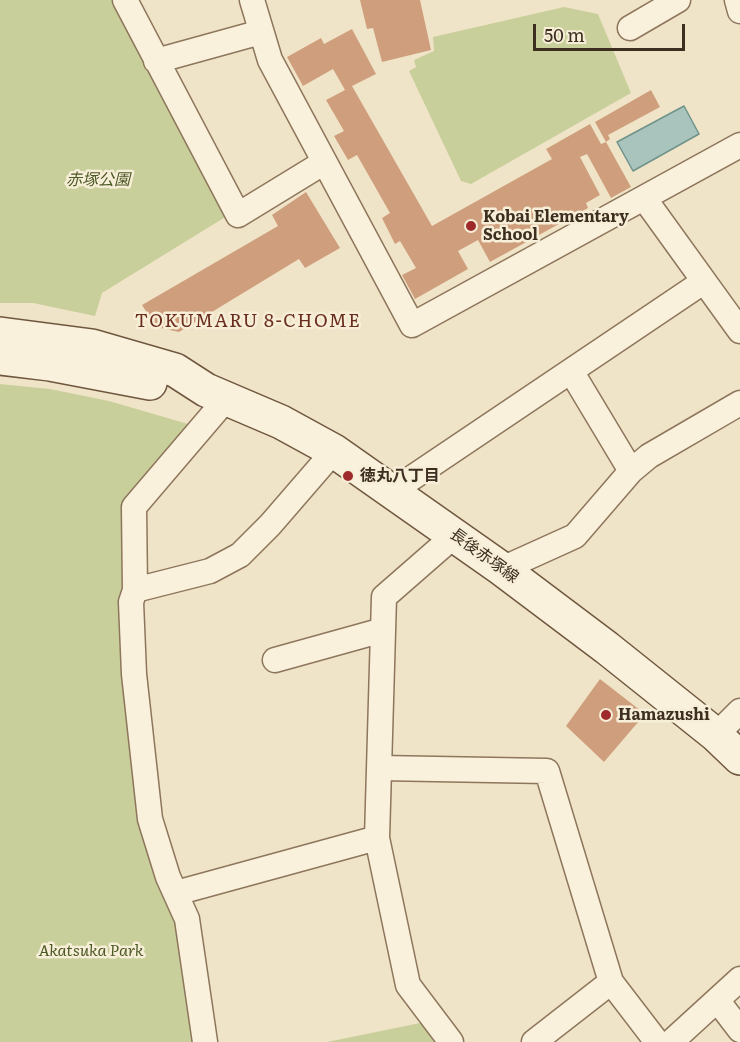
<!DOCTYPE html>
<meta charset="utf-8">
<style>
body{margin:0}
#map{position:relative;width:740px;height:1042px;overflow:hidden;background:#f0e4c8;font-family:Literata,serif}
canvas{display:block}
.scale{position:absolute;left:533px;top:24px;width:152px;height:27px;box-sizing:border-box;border:3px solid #3d2e20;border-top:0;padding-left:8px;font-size:18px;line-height:21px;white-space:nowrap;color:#3d2e20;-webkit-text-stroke:4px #f7eed8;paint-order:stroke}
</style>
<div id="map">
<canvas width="740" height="1042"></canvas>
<div class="scale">50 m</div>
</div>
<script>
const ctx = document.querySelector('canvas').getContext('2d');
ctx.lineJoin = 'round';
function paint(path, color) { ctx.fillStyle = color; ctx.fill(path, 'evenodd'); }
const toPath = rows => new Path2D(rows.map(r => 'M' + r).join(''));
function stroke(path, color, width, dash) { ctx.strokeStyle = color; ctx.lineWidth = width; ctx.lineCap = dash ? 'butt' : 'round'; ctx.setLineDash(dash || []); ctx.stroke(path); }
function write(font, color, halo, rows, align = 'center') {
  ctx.font = font + ' Literata,"Noto Sans JP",serif'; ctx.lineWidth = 5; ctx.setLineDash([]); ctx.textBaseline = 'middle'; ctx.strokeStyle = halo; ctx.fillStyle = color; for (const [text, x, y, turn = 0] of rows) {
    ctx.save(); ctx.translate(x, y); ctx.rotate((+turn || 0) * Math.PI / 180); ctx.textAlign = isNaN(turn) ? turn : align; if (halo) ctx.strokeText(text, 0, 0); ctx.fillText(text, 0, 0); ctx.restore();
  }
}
paint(toPath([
 [0,0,115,0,227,216,102,293,95,316,33,303,0,303],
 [564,7,598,14,631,93,471,184,461,181,409,71,416,67,414,60,434,51,433,37],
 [0,384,50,389,109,401,195,426,141,487,128,580,123,591,179,920,195,1042,0,1042],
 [425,1022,441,1042,327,1042]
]), '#c9cf9b');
const water = toPath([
 [684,106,699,134,633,171,617,142,684,106]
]);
paint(water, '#a9c4bc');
stroke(water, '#6f938a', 1.5);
paint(toPath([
 [360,0,420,0,431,50,382,62,373,28,367,29],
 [352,29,376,74,352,86,432,226,552,159,546,149,590,124,601,144,606,142,631,187,611,198,587,154,580,157,600,195,586,203,588,208,490,262,478,240,458,251,468,269,415,299,402,275,416,268,400,241,395,244,382,218,390,213,357,155,348,160,334,136,344,131,326,100,345,90,333,69,303,86,287,57,321,38,324,44],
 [651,90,660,107,608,135,610,139,606,142,595,122],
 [306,192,340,248,305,268,299,259,179,332,156,327,142,305,278,226,272,215],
 [600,679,645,714,604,762,566,726]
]), '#cf9f7d');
const street = toPath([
 [125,0,238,215,323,163],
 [252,0,270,60,412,325,740,145],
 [737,0,740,11],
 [630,28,678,0],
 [156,61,261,32],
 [644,198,740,331],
 [571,371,631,471],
 [394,490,703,282],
 [502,569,575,536,631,471,649,456,740,403],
 [135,590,210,571,240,555,270,525,334,451],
 [275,660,383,630],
 [716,735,740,711],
 [380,768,547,771,611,982,657,1042],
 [176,893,377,838],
 [717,1000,740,1030],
 [205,1042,187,919,168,877,150,819,134,674,131,602,135,590,134,507,227,398],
 [451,1042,408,985,377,838,384,597,455,535],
 [534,1042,611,982],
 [671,1042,740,979]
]);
const secondary = toPath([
 [0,334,92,346,175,370,206,390,281,422,334,451,502,569,607,648,716,735,740,758],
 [0,358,50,364,150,383]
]);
stroke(street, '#8d765c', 27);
stroke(secondary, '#6f573f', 36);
stroke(street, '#faf1dc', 24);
stroke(secondary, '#faf1dc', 33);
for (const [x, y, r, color] of [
 [471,226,6,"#9e2a2b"],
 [348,476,6,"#9e2a2b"],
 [606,715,6,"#9e2a2b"]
]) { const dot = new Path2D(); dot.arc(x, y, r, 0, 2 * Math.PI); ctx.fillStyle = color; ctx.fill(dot); stroke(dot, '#f7eed8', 2); }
write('italic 16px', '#4d5a26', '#f7eed8', [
 ["赤塚公園",98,180],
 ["Akatsuka Park",91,951]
]);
write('bold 16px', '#3d2e20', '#f7eed8', [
 ["Kobai Elementary",483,217],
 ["School",483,235],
 ["徳丸八丁目",360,476],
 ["Hamazushi",618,715]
], 'left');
write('16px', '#3d2e20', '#f7eed8', [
 ["長後赤塚線",484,556,36]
]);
ctx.letterSpacing = '1.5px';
write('18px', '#6b2e1e', '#f7eed8', [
 ["TOKUMARU 8-CHOME",248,322]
]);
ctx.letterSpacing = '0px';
</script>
